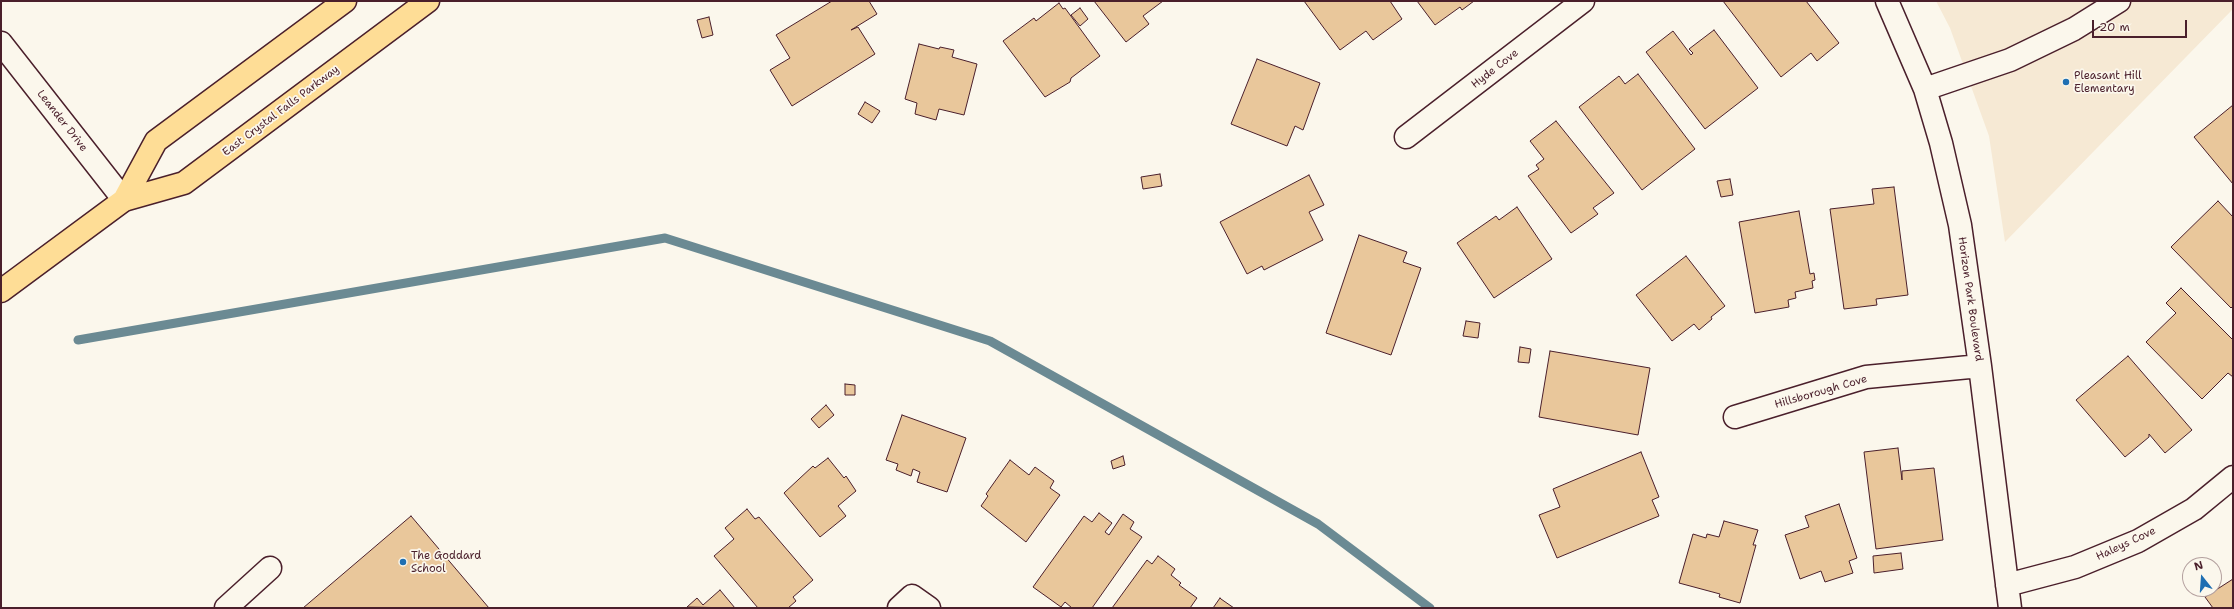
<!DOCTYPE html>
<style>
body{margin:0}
#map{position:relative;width:2234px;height:609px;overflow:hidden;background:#fbf7ec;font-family:"Shantell Sans",sans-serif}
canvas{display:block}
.frame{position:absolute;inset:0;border:2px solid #4a1f2b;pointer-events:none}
.north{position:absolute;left:2182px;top:557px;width:40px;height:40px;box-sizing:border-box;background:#fbf7ec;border:1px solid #b4a19f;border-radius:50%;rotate:343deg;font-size:11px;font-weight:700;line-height:16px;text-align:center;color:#4a1f2b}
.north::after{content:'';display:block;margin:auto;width:14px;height:18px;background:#1f6fb2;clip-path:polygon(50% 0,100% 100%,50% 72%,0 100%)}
.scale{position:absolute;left:2092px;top:20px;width:95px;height:18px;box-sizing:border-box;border:2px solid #4a1f2b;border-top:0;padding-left:5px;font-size:12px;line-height:14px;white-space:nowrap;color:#4a1f2b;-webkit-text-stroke:3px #fbf7ec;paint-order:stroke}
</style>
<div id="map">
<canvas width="2234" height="609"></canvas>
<div class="frame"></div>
<div class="north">N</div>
<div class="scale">20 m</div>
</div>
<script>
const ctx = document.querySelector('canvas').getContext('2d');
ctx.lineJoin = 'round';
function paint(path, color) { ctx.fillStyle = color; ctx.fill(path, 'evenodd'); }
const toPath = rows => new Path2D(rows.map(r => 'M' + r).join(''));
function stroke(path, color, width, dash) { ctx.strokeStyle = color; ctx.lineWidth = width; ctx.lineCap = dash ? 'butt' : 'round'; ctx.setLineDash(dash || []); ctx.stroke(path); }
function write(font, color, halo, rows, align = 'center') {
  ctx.font = font + ' "Shantell Sans",sans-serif'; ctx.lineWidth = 3.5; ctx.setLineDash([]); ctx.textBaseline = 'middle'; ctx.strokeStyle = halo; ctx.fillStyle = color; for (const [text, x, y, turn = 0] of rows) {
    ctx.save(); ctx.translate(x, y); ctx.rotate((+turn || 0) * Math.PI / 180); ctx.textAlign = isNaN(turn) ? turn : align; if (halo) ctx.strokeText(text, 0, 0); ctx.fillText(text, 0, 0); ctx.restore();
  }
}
paint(toPath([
 [1936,1,2233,1,2233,9,2005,242,1989,136,1950,28]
]), '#f6e9d4');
stroke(toPath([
 [78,340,665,238,990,341,1318,524,1430,608]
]), '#6b8a93', 9);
const building = toPath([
 [832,1,869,1,877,14,851,30,858,27,875,54,792,106,770,70,790,58,776,35,832,1],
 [1094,1,1163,1,1143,16,1149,24,1126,42,1094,1],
 [1304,1,1390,1,1402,19,1373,40,1366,31,1340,50,1304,1],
 [1417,1,1474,1,1462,10,1460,7,1435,25,1417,1],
 [1723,1,1806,1,1839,43,1817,61,1811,53,1781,77,1723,1],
 [1059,3,1063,9,1065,8,1100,56,1071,78,1070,82,1045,97,1003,41,1034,18,1036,21,1059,3],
 [1080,8,1088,19,1080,26,1071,15,1080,8],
 [709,17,713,35,702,38,697,20,709,17],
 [1714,30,1758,88,1705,129,1646,52,1673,31,1691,55,1693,53,1689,49,1714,30],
 [919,44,939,49,940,47,954,50,952,57,977,64,964,115,939,109,936,120,915,114,917,103,905,99,919,44],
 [1257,59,1320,83,1303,130,1295,126,1287,146,1231,124,1257,59],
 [1638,74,1695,149,1642,190,1579,107,1619,76,1625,84,1638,74],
 [865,102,880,111,872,123,858,114,865,102],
 [2233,105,2233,184,2194,137,2233,105],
 [1556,121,1614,193,1593,208,1598,214,1571,233,1528,176,1539,169,1536,165,1544,159,1530,141,1556,121],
 [1160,174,1162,186,1143,189,1141,177,1160,174],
 [1309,175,1324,205,1309,212,1323,240,1264,270,1262,266,1247,274,1220,222,1309,175],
 [1730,179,1733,195,1721,197,1717,181,1730,179],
 [1894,187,1908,295,1876,299,1877,305,1844,309,1830,209,1874,204,1872,189,1894,187],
 [2218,201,2233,217,2233,306,2231,308,2171,247,2218,201],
 [1517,207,1552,259,1494,298,1457,243,1496,216,1499,220,1517,207],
 [1799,211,1810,274,1814,273,1815,280,1812,281,1813,288,1795,292,1796,298,1788,300,1789,307,1755,313,1739,222,1799,211],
 [1359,235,1407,252,1403,262,1421,268,1391,355,1326,333,1359,235],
 [1686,256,1725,306,1711,317,1712,319,1699,330,1694,324,1672,341,1636,295,1686,256],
 [2181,288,2233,340,2233,377,2228,373,2202,399,2146,342,2176,313,2166,303,2181,288],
 [1466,321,1480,323,1478,338,1463,336,1466,321],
 [1520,347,1531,349,1529,363,1518,362,1520,347],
 [1550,351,1650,368,1638,435,1539,417,1550,351],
 [2128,356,2192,430,2165,453,2149,434,2149,437,2125,457,2076,400,2128,356],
 [845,384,855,385,855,395,845,395,845,384],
 [826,405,834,415,819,428,811,419,826,405],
 [902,415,966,438,947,492,917,482,920,472,913,469,911,476,896,470,898,464,886,460,902,415],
 [1898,448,1902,480,1902,471,1934,468,1943,540,1876,549,1864,452,1898,448],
 [1641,452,1659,497,1652,500,1659,516,1557,558,1539,515,1560,507,1553,489,1641,452],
 [1123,456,1125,465,1113,469,1111,461,1123,456],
 [828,458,844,478,846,476,856,491,838,506,846,516,820,537,784,493,813,466,815,468,828,458],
 [1010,460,1029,475,1035,467,1054,481,1050,488,1060,495,1026,542,981,506,988,496,986,494,1010,460],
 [1839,504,1857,558,1849,561,1853,573,1825,582,1821,571,1800,579,1785,535,1809,527,1805,516,1839,504],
 [747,509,755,519,759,517,813,580,793,597,796,601,788,608,758,608,714,556,734,539,725,528,747,509],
 [1099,513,1112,523,1105,532,1109,535,1123,514,1134,522,1130,529,1142,537,1092,608,1072,608,1065,602,1061,607,1033,587,1084,516,1092,522,1099,513],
 [411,516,489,608,303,608,411,516],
 [1724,521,1758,530,1753,545,1756,545,1740,603,1719,597,1720,594,1679,583,1693,534,1706,538,1707,534,1719,537,1724,521],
 [1901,553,1903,569,1874,573,1873,556,1901,553],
 [1158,556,1175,569,1171,575,1181,583,1179,585,1197,598,1190,608,1112,608,1147,560,1152,564,1158,556],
 [2233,579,2233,608,2213,608,2205,597,2233,579],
 [720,590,735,608,687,607,697,598,703,605,720,590],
 [1220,598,1221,599,1234,608,1213,608,1220,598]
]);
paint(building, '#e9c79b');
stroke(building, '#4a1f2b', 1);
const minor = toPath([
 [1887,1,1925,89,1941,143,1960,225,1980,366,2010,608],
 [1,43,124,200],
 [1925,89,2010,60,2074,29,2119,1],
 [1406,137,1583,1],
 [1735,417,1866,377,1980,366],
 [2007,585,2075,567,2138,541,2194,509,2233,477],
 [226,608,270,568],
 [899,608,912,596,929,608]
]);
const major = toPath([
 [124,200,156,141,345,1],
 [1,291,124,200,184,183,428,1]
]);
stroke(minor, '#4a1f2b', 25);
stroke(major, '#4a1f2b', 25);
stroke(minor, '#fbf7ec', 22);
stroke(major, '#fedd96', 22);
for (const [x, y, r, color] of [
 [2066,82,4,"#1f6fb2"],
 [403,562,4,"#1f6fb2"]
]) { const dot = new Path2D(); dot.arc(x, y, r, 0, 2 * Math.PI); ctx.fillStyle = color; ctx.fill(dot); stroke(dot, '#fbf7ec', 1.5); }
write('11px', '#4a1f2b', '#fbf7ec', [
 ["Hyde Cove",1495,69,-38],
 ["East Crystal Falls Parkway",281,111,-37],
 ["Leander Drive",62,121,52],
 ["Horizon Park Boulevard",1970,299,82],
 ["Hillsborough Cove",1821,392,-16],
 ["Haleys Cove",2126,544,-25]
]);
write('11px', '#4a1f2b', '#fbf7ec', [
 ["Pleasant Hill",2074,76],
 ["Elementary",2074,89],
 ["The Goddard",411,556],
 ["School",411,569]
], 'left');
</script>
